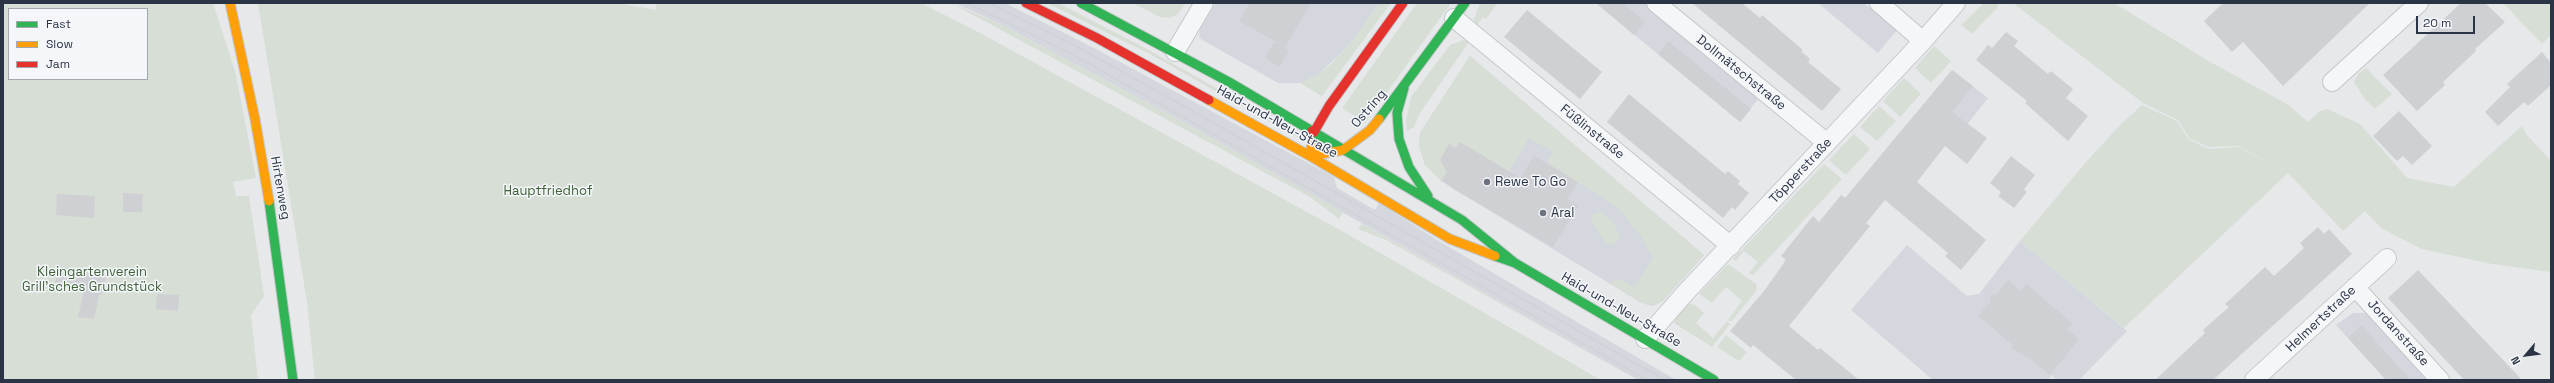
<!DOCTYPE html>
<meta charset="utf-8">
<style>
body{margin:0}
#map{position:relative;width:2554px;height:383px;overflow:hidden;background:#e6e8ea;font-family:"Space Grotesk",sans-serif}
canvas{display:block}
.frame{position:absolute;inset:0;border:4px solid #2b3445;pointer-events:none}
.legend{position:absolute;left:8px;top:8px;width:140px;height:72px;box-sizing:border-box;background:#f4f6f9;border:1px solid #a4a8b1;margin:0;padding:5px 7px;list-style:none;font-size:12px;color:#2b3445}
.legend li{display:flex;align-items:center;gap:8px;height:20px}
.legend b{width:20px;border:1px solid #a4a8b1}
.north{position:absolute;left:2506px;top:335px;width:40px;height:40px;-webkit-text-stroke:3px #f4f6f9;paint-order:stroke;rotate:242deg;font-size:11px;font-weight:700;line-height:16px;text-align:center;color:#2b3445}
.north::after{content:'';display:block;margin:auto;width:14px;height:18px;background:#2b3445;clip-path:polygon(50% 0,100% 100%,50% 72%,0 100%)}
.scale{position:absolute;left:2416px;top:16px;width:59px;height:18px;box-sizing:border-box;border:2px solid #2b3445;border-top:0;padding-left:5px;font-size:12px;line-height:14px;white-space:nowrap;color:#2b3445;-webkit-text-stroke:3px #f4f6f9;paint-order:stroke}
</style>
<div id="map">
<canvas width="2554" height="383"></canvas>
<div class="frame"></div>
<ul class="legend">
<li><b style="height:5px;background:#30b455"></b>Fast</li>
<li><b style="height:5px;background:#ff9f0a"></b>Slow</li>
<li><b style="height:5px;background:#e5322d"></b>Jam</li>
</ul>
<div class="north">N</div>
<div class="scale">20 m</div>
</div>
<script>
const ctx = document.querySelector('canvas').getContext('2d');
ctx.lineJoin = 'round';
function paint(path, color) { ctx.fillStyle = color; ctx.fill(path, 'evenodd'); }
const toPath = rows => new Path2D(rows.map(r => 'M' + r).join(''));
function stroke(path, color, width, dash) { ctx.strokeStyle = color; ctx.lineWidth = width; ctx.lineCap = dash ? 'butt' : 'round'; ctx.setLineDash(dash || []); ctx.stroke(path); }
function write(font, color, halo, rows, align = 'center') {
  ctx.font = font + ' "Space Grotesk",sans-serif'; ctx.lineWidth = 3; ctx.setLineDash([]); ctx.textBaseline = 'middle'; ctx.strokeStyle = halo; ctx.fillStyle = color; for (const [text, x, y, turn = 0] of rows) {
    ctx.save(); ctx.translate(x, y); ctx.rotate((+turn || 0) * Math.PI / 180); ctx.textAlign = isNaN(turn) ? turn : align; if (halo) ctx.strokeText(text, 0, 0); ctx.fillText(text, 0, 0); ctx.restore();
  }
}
paint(toPath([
 [955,3,1005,3,1094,48,1334,177,1337,188,1375,210,1379,203,1437,240,1676,380,1638,380,1178,119,1002,25],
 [1216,3,1380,3,1349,45,1318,75,1300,83,1278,83,1199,38,1200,29],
 [1596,3,1646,3,1759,98,1740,122],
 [1818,3,1864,3,1897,30,1878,53],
 [1470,56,1704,255,1663,301,1652,306,1640,302,1441,181,1425,165,1419,146,1420,133],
 [1952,70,1988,98,1962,131,1915,116],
 [2020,241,2127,331,2079,380,2057,380,2052,375,2048,380,1933,380,1851,310,1907,245,1967,296,1979,294],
 [2353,313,2367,313,2432,380,2386,380,2336,325]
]), '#d4d7dd');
paint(toPath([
 [3,3,213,3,235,71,256,178,233,182,236,196,249,196,264,296,251,315,258,380,3,380],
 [9,9,147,9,147,79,9,79],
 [258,3,617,3,656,10,656,3,921,3,980,33,1349,235,1601,380,315,380,307,302],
 [951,3,1002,25,1178,119,1343,212,1339,219,1310,197],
 [1047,3,1058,3,1149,50,1299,135,1297,137,1148,53],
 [1133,3,1185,3,1178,14,1170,18,1160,17],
 [1380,3,1391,3,1322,96,1300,83,1318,75,1330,65,1349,45],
 [1417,3,1451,3,1365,123,1342,108],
 [1480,3,1497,4,1486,19,1483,17,1476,26,1474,19],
 [1984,3,1998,3,1997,8,1972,34,1961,25],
 [2013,3,2114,3,2212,63,2287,104,2308,122,2319,112,2327,109,2360,124,2407,178,2454,187,2522,126,2526,134,2551,161,2551,272,2492,264,2422,249,2381,228,2365,211,2343,231,2288,173,2124,328,2020,241,2087,161,2120,125,2142,105,2177,121,2189,140,2209,149,2238,147,2284,171,2238,146,2209,147,2190,139,2178,120,2143,103],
 [2503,3,2551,3,2551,35,2542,44],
 [1464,40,1469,42,1420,113,1414,127,1407,131,1406,121,1411,97,1450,45],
 [1934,46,1951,61,1931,83,1915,68],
 [1470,56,1704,255,1663,301,1658,304,1647,305,1611,284,1612,281,1622,280,1634,287,1653,257,1640,235,1618,208,1547,163,1553,152,1529,138,1509,172,1463,144,1441,181,1425,165,1419,146,1420,133],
 [2366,68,2392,94,2375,109,2364,98,2354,82,2359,73],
 [1904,78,1921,94,1900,117,1883,101],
 [1879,106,1896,121,1877,141,1860,127],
 [1854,134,1870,149,1846,175,1829,160],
 [1824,164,1842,179,1753,275,1749,273,1758,262,1744,251,1736,261,1733,259],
 [1600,212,1613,222,1620,235,1617,242,1611,245,1604,241,1592,223,1592,215],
 [1362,224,1497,300,1638,380,1386,240,1358,229],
 [1728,264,1756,284,1757,290,1731,322,1728,320,1742,301,1726,287,1712,303,1699,294],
 [1687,303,1695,305,1704,313,1696,323,1713,338,1727,321,1730,324,1712,347,1674,323,1677,313],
 [1726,335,1747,352,1739,361,1717,347]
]), '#d6ded6');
paint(toPath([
 [1250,3,1311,3,1285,47,1239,21],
 [1596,3,1623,3,1645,22,1634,35],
 [1692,3,1742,3,1760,18,1762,15,1803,50,1801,51,1810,59,1808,62,1841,89,1822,111],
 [2223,3,2370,3,2283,86,2243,42,2232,52,2204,21],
 [2461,3,2485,3,2505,22,2475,49,2476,51,2443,82,2445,85,2417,111,2383,75],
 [1527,10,1602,72,1580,99,1504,37],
 [2006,32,2018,41,2014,46,2048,74,2051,71,2073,89,2066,98,2088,116,2068,141,2025,103,2027,101,1976,60,1988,45,1992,48],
 [1668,41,1751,109,1740,122,1658,54],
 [1274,42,1289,50,1279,67,1265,58],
 [2542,52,2551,63,2551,85,2528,106,2524,102,2498,126,2485,112,2510,87,2507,84],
 [1952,70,1973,86,1952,112,1987,138,1967,164,1945,146,1917,182,1986,240,1961,270,1945,256,1948,253,1885,200,1866,223,1870,226,1789,326,1818,350,1820,348,1859,380,1796,380,1753,345,1751,348,1730,331,1764,291,1786,260,1781,256,1813,216,1819,222,1841,195,1845,198],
 [1629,94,1725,174,1728,171,1740,181,1738,184,1749,193,1735,210,1732,207,1723,218,1607,122],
 [2399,111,2432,146,2412,165,2403,156,2397,161,2373,136],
 [1460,142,1520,178,1534,156,1578,182,1567,199,1578,206,1553,247,1455,190,1442,180,1447,172,1440,160,1449,144,1456,148],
 [2011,156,2035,175,2024,189,2027,192,2014,208,1998,196,2001,192,1990,183],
 [123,193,143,194,142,212,123,212],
 [57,194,95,196,94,218,56,215],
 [2318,227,2324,234,2329,229,2352,254,2213,380,2155,380,2205,333,2203,330,2229,307,2225,304,2265,267,2274,276,2304,248,2300,243],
 [59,266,106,277,101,295,99,295,94,319,78,317,84,291,55,284],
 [2418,270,2489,345,2522,380,2464,380,2388,298],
 [2008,280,2021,291,2026,284,2072,323,2067,329,2079,339,2050,375,2030,359,2011,348,2013,345,1978,316,1991,301,1990,295,1996,295],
 [157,294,179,295,178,311,156,309],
 [2361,325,2397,365,2411,380,2386,380,2348,338]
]), '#ced0d3');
const street = toPath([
 [1656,3,1827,143],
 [1879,3,1923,41],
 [1454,18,1731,246],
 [1175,52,1204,3],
 [2332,82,2419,3],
 [2355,287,2440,380],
 [1645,339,1687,291,1923,41,1956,3],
 [2254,380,2387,258]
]);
const fast = toPath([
 [1081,3,1229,82,1312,131],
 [1404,88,1397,113,1399,139,1409,167,1428,196],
 [1379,119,1465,3],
 [1312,142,1314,132,1462,220,1515,263],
 [269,201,293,380],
 [1495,256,1515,263,1714,380]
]);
const slow = toPath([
 [230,3,255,119,269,201],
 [1209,100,1310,156,1343,150,1370,130,1379,119],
 [1312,142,1310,156,1450,239,1495,256]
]);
const jam = toPath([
 [1026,3,1097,38,1209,100],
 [1312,131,1314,132,1329,106,1403,3]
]);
stroke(street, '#c4c6c8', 20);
stroke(fast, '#c4c6c8', 11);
stroke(slow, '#c4c6c8', 11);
stroke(jam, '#c4c6c8', 11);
stroke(street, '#f5f6f7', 18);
stroke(fast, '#30b455', 9);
stroke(slow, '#ff9f0a', 9);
stroke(jam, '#e5322d', 9);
stroke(toPath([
 [967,3,1077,57,1647,380],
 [989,3,1076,46,1173,100,1665,380]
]), '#cecfd2', 1);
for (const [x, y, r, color] of [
 [1487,182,4,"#6c737f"],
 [1543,213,4,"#6c737f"]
]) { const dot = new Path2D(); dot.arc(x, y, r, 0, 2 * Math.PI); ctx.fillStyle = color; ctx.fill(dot); stroke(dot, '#f4f6f9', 1.5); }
write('13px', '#2b3445', '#f4f6f9', [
 ["Dollmätschstraße",1741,73,39],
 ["Ostring",1369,109,-49],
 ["Haid-und-Neu-Straße",1277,122,29],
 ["Füßlinstraße",1592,132,39],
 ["Töpperstraße",1801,171,-47],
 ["Hirtenweg",280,188,80],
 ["Haid-und-Neu-Straße",1621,310,30],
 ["Helmertstraße",2321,319,-43],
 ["Jordanstraße",2398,333,48]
]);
write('13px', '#2b3445', '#f4f6f9', [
 ["Rewe To Go",1495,182],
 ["Aral",1551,213]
], 'left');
write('13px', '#3f6138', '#f4f6f9', [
 ["Hauptfriedhof",548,191],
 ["Kleingartenverein",92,272],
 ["Grill'sches Grundstück",92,287]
]);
</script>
